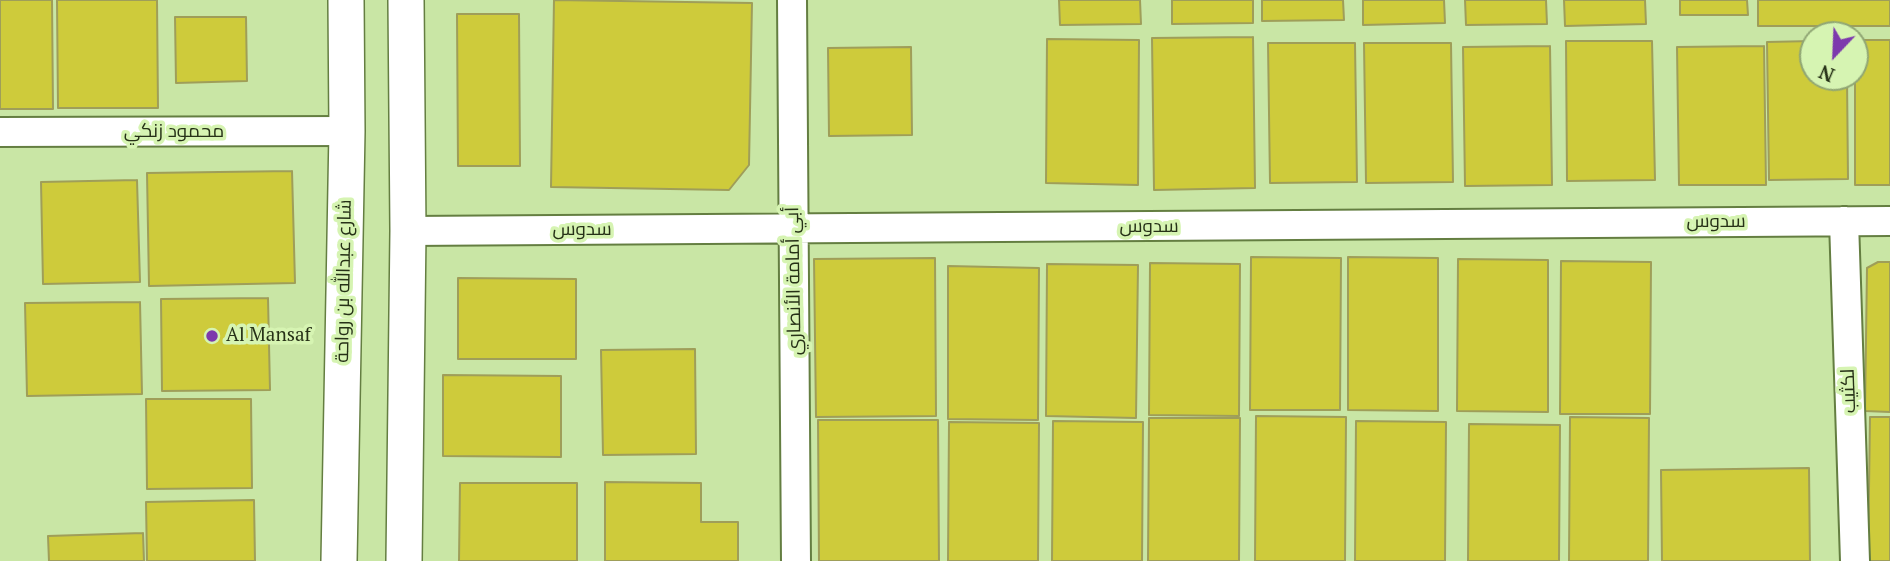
<!DOCTYPE html>
<meta charset="utf-8">
<style>
body{margin:0}
#map{position:relative;width:1890px;height:561px;overflow:hidden;background:#c9e6a5;font-family:"PT Serif",serif}
canvas{display:block}
.north{position:absolute;left:1799px;top:21px;width:70px;height:70px;box-sizing:border-box;background:#d6f4b2;border:2px solid #90a674;border-radius:50%;rotate:203deg;font-size:19px;font-weight:700;line-height:28px;text-align:center;color:#263117}
.north::after{content:'';display:block;margin:auto;width:24px;height:32px;background:#7d39ad;clip-path:polygon(50% 0,100% 100%,50% 72%,0 100%)}
</style>
<div id="map">
<canvas width="1890" height="561"></canvas>
<div class="north">N</div>
</div>
<script>
const ctx = document.querySelector('canvas').getContext('2d');
ctx.lineJoin = 'round';
function paint(path, color) { ctx.fillStyle = color; ctx.fill(path, 'evenodd'); }
const toPath = rows => new Path2D(rows.map(r => 'M' + r).join(''));
function stroke(path, color, width, dash) { ctx.strokeStyle = color; ctx.lineWidth = width; ctx.lineCap = dash ? 'butt' : 'round'; ctx.setLineDash(dash || []); ctx.stroke(path); }
function write(font, color, halo, rows, align = 'center') {
  ctx.font = font + ' "PT Serif",Cairo,serif'; ctx.lineWidth = 7; ctx.setLineDash([]); ctx.textBaseline = 'middle'; ctx.strokeStyle = halo; ctx.fillStyle = color; for (const [text, x, y, turn = 0] of rows) {
    ctx.save(); ctx.translate(x, y); ctx.rotate((+turn || 0) * Math.PI / 180); ctx.textAlign = isNaN(turn) ? turn : align; if (halo) ctx.strokeText(text, 0, 0); ctx.fillText(text, 0, 0); ctx.restore();
  }
}
const building = toPath([
 [0,0,52,0,53,109,0,109,0,0],
 [57,0,157,0,158,108,58,108,57,0],
 [554,0,752,3,749,165,729,190,551,187,554,0],
 [1059,0,1140,0,1141,24,1060,25,1059,0],
 [1172,0,1253,0,1253,23,1172,24,1172,0],
 [1262,0,1343,0,1344,20,1262,21,1262,0],
 [1363,0,1444,0,1445,23,1363,25,1363,0],
 [1465,0,1546,0,1547,24,1466,25,1465,0],
 [1564,0,1645,0,1646,24,1565,26,1564,0],
 [1680,0,1747,0,1748,15,1680,15,1680,0],
 [1758,0,1890,0,1890,26,1758,26,1758,0],
 [457,14,519,14,520,166,458,166,457,14],
 [175,17,246,17,247,81,176,83,175,17],
 [1253,37,1255,188,1154,190,1152,38,1253,37],
 [1047,39,1139,40,1138,185,1046,183,1047,39],
 [1855,40,1890,40,1890,185,1855,185,1855,40],
 [1566,41,1652,41,1655,180,1567,181,1566,41],
 [1813,41,1813,77,1847,77,1848,179,1769,180,1767,42,1813,41],
 [1268,43,1355,43,1357,182,1270,183,1268,43],
 [1364,43,1451,43,1453,182,1366,183,1364,43],
 [1550,46,1552,185,1465,186,1463,47,1550,46],
 [1764,46,1766,185,1679,185,1677,47,1764,46],
 [911,47,912,135,829,136,828,48,911,47],
 [292,171,295,283,149,286,147,173,292,171],
 [137,180,140,282,43,284,41,182,137,180],
 [1251,257,1341,258,1340,410,1250,410,1251,257],
 [1348,257,1438,258,1438,411,1348,410,1348,257],
 [935,258,936,416,816,417,814,259,935,258],
 [1458,259,1548,260,1548,412,1457,411,1458,259],
 [1561,261,1651,262,1650,414,1560,414,1561,261],
 [1878,262,1890,262,1890,412,1865,411,1867,268,1878,262],
 [1150,263,1240,264,1239,416,1149,415,1150,263],
 [1047,264,1138,265,1136,418,1046,416,1047,264],
 [948,266,1039,268,1038,420,948,419,948,266],
 [458,278,576,279,576,359,458,359,458,278],
 [268,298,270,390,162,391,161,299,268,298],
 [140,302,142,394,27,396,25,303,140,302],
 [695,349,696,454,603,455,601,350,695,349],
 [443,375,561,376,561,457,443,456,443,375],
 [146,399,251,399,252,488,147,489,146,399],
 [1256,416,1346,417,1345,561,1255,561,1256,416],
 [1570,417,1649,418,1648,561,1569,561,1570,417],
 [1870,417,1890,417,1890,561,1868,561,1870,417],
 [1149,418,1240,418,1239,561,1148,561,1149,418],
 [818,420,938,420,939,561,819,561,818,420],
 [1053,421,1143,422,1142,561,1052,561,1053,421],
 [1356,421,1446,422,1445,561,1355,561,1356,421],
 [949,422,1039,423,1038,561,948,561,949,422],
 [1469,424,1560,425,1559,561,1468,561,1469,424],
 [1809,468,1810,561,1662,561,1661,470,1809,468],
 [605,482,701,483,701,522,738,522,738,561,605,561,605,482],
 [460,483,577,483,577,561,459,561,460,483],
 [254,500,255,561,147,561,146,502,254,500],
 [143,533,144,561,49,561,48,536,143,533]
]);
paint(building, '#cecb3b');
stroke(building, '#9f9e59', 2);
const minor = toPath([
 [792,0,796,561],
 [0,132,347,131],
 [1844,221,1855,561],
 [408,231,1890,221]
]);
const tertiary = toPath([
 [339,561,347,131,346,0],
 [404,561,408,231,406,0]
]);
stroke(minor, '#647e41', 32);
stroke(tertiary, '#647e41', 38);
stroke(minor, '#fff', 28);
stroke(tertiary, '#fff', 35);
for (const [x, y, r, color] of [
 [212,336,7,"#7d39ad"]
]) { const dot = new Path2D(); dot.arc(x, y, r, 0, 2 * Math.PI); ctx.fillStyle = color; ctx.fill(dot); stroke(dot, '#d6f4b2', 2.5); }
write('19px', '#263117', '#d6f4b2', [
 ["محمود زنكي",174,132],
 ["سدوس",1716,222],
 ["سدوس",1149,227],
 ["سدوس",582,230],
 ["شارع عبدالله بن رواحة",344,281,-89],
 ["أبي أمامة الأنصاري",794,281,-91],
 ["لكثيب",1849,391,-92]
]);
write('19px', '#263117', '#d6f4b2', [
 ["Al Mansaf",226,336]
], 'left');
</script>
